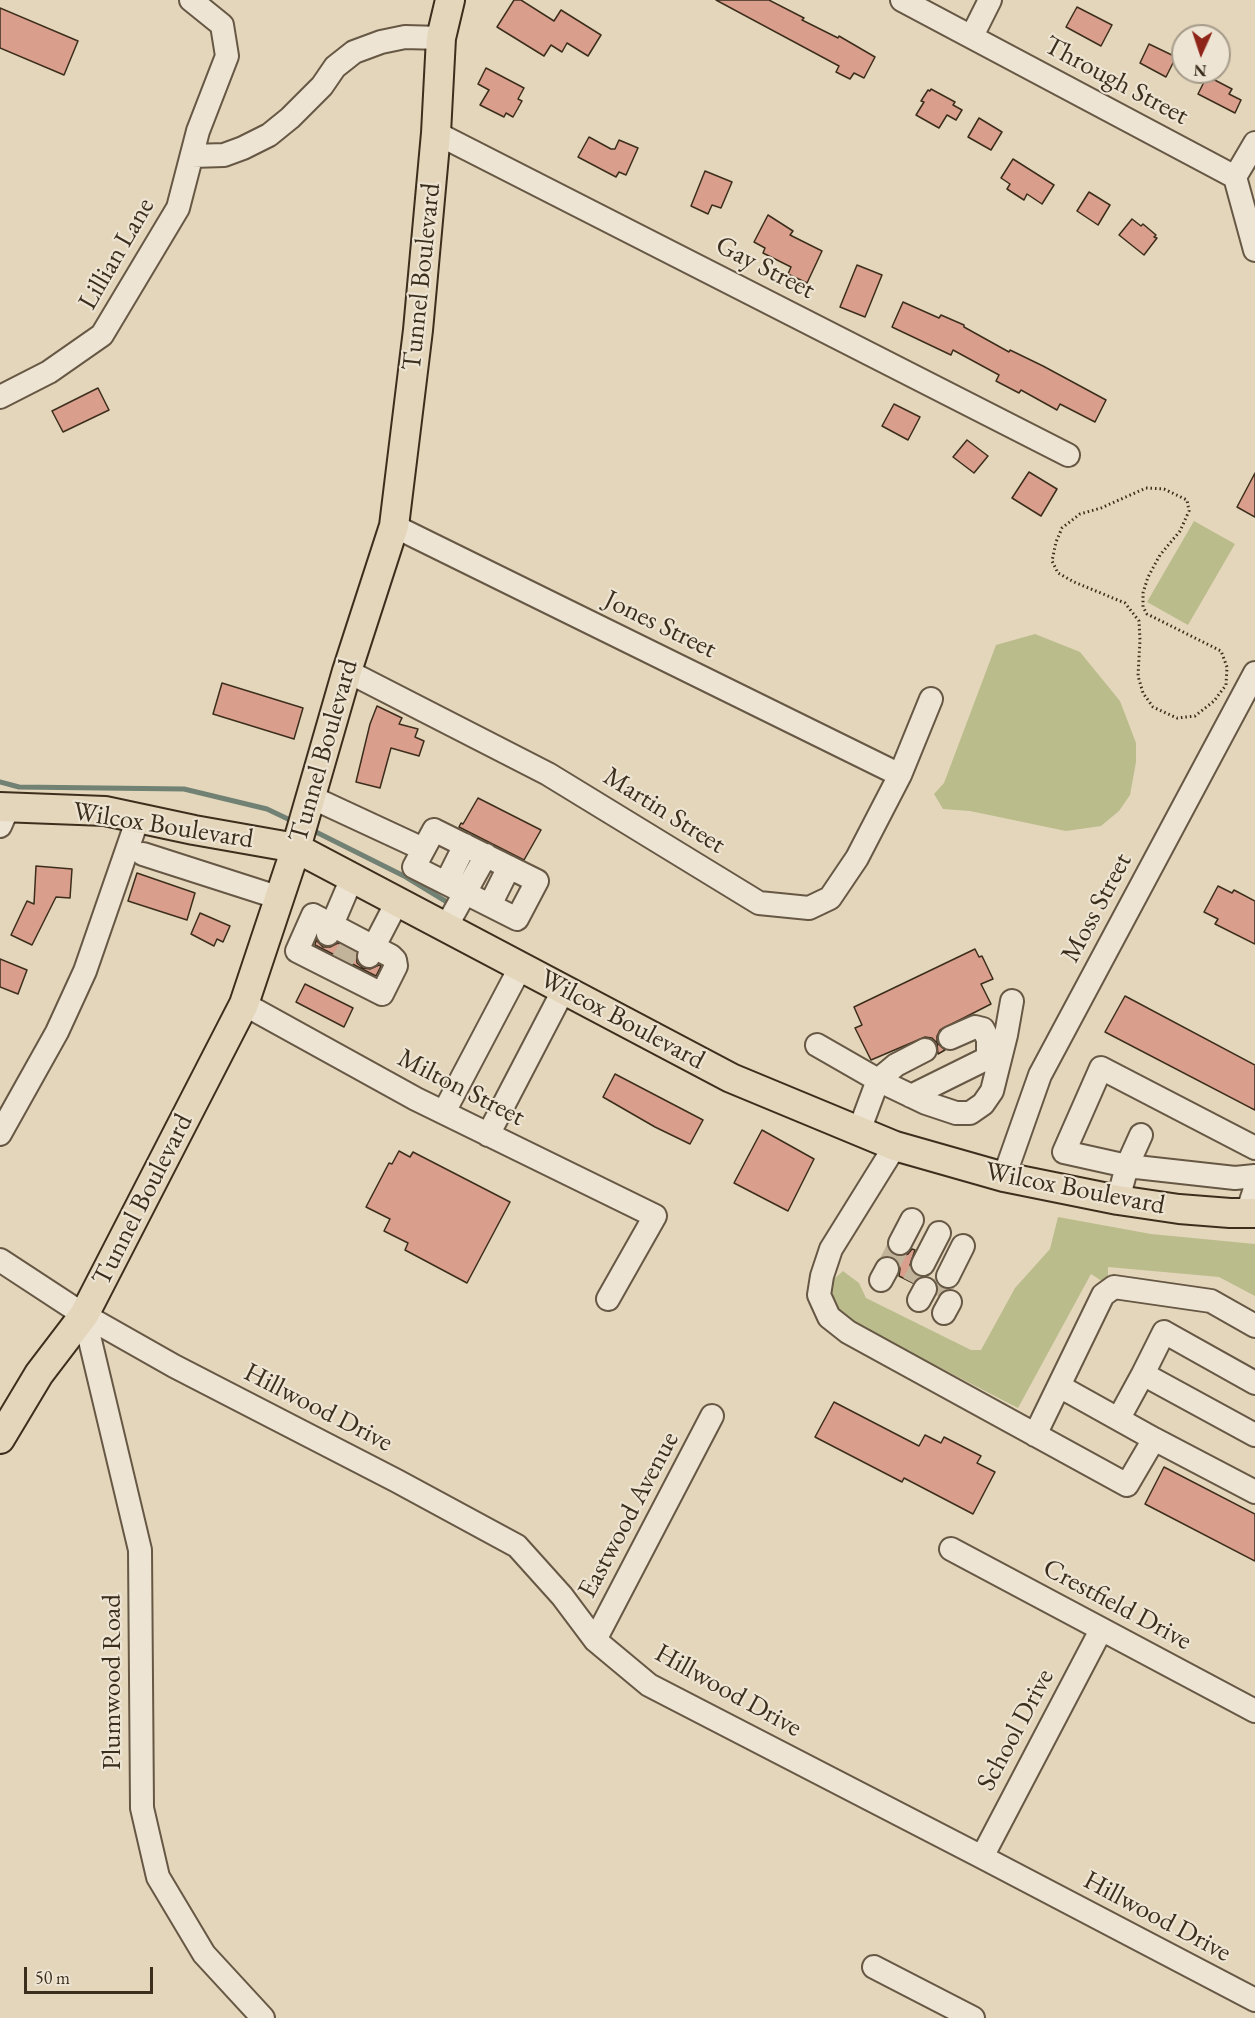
<!DOCTYPE html>
<style>
body{margin:0}
#map{position:relative;width:1255px;height:2018px;overflow:hidden;background:#e4d6bb;font-family:"EB Garamond",serif}
canvas{display:block}
.north{position:absolute;left:1171px;top:24px;width:60px;height:60px;box-sizing:border-box;background:#ede4d3;border:2px solid #a69b8a;border-radius:50%;rotate:183deg;font-size:16px;font-weight:700;line-height:24px;text-align:center;color:#3c2e1c}
.north::after{content:'';display:block;margin:auto;width:21px;height:27px;background:#8f2418;clip-path:polygon(50% 0,100% 100%,50% 72%,0 100%)}
.scale{position:absolute;left:24px;top:1967px;width:129px;height:27px;box-sizing:border-box;border:3px solid #3c2e1c;border-top:0;padding-left:8px;font-size:18px;line-height:21px;white-space:nowrap;color:#3c2e1c;-webkit-text-stroke:4px #ede4d3;paint-order:stroke}
</style>
<div id="map">
<canvas width="1255" height="2018"></canvas>
<div class="north">N</div>
<div class="scale">50 m</div>
</div>
<script>
const ctx = document.querySelector('canvas').getContext('2d');
ctx.lineJoin = 'round';
function paint(path, color) { ctx.fillStyle = color; ctx.fill(path, 'evenodd'); }
const toPath = rows => new Path2D(rows.map(r => 'M' + r).join(''));
function stroke(path, color, width, dash) { ctx.strokeStyle = color; ctx.lineWidth = width; ctx.lineCap = dash ? 'butt' : 'round'; ctx.setLineDash(dash || []); ctx.stroke(path); }
function write(font, color, halo, rows, align = 'center') {
  ctx.font = font + ' "EB Garamond",serif'; ctx.lineWidth = 4.5; ctx.setLineDash([]); ctx.textBaseline = 'middle'; ctx.strokeStyle = halo; ctx.fillStyle = color; for (const [text, x, y, turn = 0] of rows) {
    ctx.save(); ctx.translate(x, y); ctx.rotate((+turn || 0) * Math.PI / 180); ctx.textAlign = isNaN(turn) ? turn : align; if (halo) ctx.strokeText(text, 0, 0); ctx.fillText(text, 0, 0); ctx.restore();
  }
}
paint(toPath([
 [1194,521,1235,544,1188,625,1147,602],
 [1035,634,1080,652,1120,701,1136,743,1136,762,1130,795,1119,811,1101,826,1066,831,970,811,943,809,934,794,944,783,996,645],
 [1058,1217,1151,1234,1255,1244,1255,1296,1219,1277,1108,1267,1108,1285,1091,1274,1018,1408,844,1318,835,1311,830,1290,833,1280,843,1271,859,1283,866,1298,971,1350,981,1350,1015,1288,1050,1249]
]), '#babc8c');
stroke(toPath([
 [0,782,19,787,184,789,267,809,288,819],
 [316,832,406,877,447,902]
]), '#718174', 5);
const building = toPath([
 [514,0,521,0,554,21,561,10,601,35,588,56,567,43,562,52,551,45,544,56,497,27,514,0],
 [716,0,769,0,804,18,802,20,838,38,839,36,875,57,864,78,854,73,850,79,836,72,839,66,716,0],
 [1077,7,1112,25,1101,46,1066,27,1077,7],
 [0,8,78,41,64,75,0,48,0,8],
 [1149,44,1176,57,1166,77,1140,63,1149,44],
 [486,68,524,88,518,99,522,101,513,117,506,113,504,117,480,105,489,90,478,84,486,68],
 [1207,76,1232,89,1229,94,1241,100,1235,113,1198,94,1207,76],
 [931,89,955,102,953,105,962,110,956,120,947,115,939,128,916,115,924,102,921,101,928,90,930,91,931,89],
 [979,118,1002,132,991,150,968,137,979,118],
 [589,137,611,149,615,149,619,140,638,148,626,175,619,172,616,177,578,157,589,137],
 [1013,159,1054,185,1042,204,1027,194,1024,200,1007,189,1010,184,1001,178,1013,159],
 [705,171,732,182,721,208,712,205,708,214,691,206,705,171],
 [1089,192,1110,205,1098,225,1077,211,1089,192],
 [768,215,793,231,790,235,822,251,807,283,788,274,791,267,763,253,765,248,754,242,768,215],
 [1132,219,1141,226,1143,224,1156,235,1154,237,1157,238,1144,255,1119,235,1132,219],
 [857,265,882,275,865,317,840,307,857,265],
 [903,302,939,318,941,315,964,325,964,327,1009,352,1010,350,1043,366,1106,400,1095,422,1060,404,1057,410,1021,390,1019,393,996,381,999,375,953,350,951,355,892,327,903,302],
 [98,388,109,410,63,432,52,411,98,388],
 [894,404,920,417,908,440,882,426,894,404],
 [967,440,988,456,974,473,953,457,967,440],
 [1029,472,1057,489,1041,516,1012,498,1029,472],
 [1255,473,1255,517,1237,507,1255,473],
 [222,683,303,708,294,739,213,714,222,683],
 [377,706,402,718,399,724,418,729,415,737,424,741,419,756,391,748,380,788,356,782,370,724,377,706],
 [478,798,541,830,524,860,459,827,461,823,463,824,478,798],
 [36,866,72,869,70,898,56,897,32,945,11,935,27,901,34,904,36,866],
 [137,873,195,893,187,920,128,901,137,873],
 [1218,886,1232,893,1234,890,1255,901,1255,944,1215,924,1218,919,1204,912,1218,886],
 [200,913,230,926,223,942,217,939,214,946,191,934,200,913],
 [316,940,323,947,330,947,338,943,356,953,357,963,363,968,370,969,379,965,381,966,376,976,315,945,316,940],
 [975,949,979,957,982,956,993,979,981,984,991,1004,940,1030,937,1036,937,1043,945,1050,938,1054,937,1043,932,1038,925,1037,871,1060,855,1028,862,1025,854,1007,975,949],
 [0,959,27,970,18,994,0,987,0,959],
 [305,984,353,1008,344,1027,296,1002,305,984],
 [1125,996,1255,1065,1255,1110,1105,1032,1125,996],
 [615,1074,703,1120,690,1144,655,1127,603,1097,615,1074],
 [762,1130,814,1159,788,1211,734,1183,762,1130],
 [399,1151,410,1157,413,1152,510,1202,467,1283,405,1250,408,1243,384,1231,390,1219,366,1207,389,1163,392,1164,399,1151],
 [912,1249,915,1250,910,1265,912,1272,920,1277,913,1283,899,1276,900,1269,899,1263,894,1257,887,1256,890,1251,894,1255,901,1256,908,1254,912,1249],
 [834,1402,919,1446,925,1435,941,1443,944,1437,981,1456,977,1463,995,1472,973,1514,904,1478,902,1482,815,1437,834,1402],
 [1164,1467,1255,1514,1255,1561,1145,1504,1164,1467]
]);
paint(building, '#da9f8c');
stroke(building, '#3c2e1c', 1.5);
stroke(toPath([
 [340,964,351,946],
 [887,1269,900,1243],
 [913,1283,923,1264],
 [938,1296,948,1276]
]), '#c2b49b', 22, [22, 11]);
const minor = toPath([
 [902,0,1235,177,1255,250],
 [972,36,990,0],
 [436,133,1068,455],
 [192,156,224,155,243,148,269,135,290,118,322,86,335,67,354,52,381,42,405,37,441,38],
 [1235,177,1255,143],
 [0,397,49,372,102,335,178,208,198,131,227,56,222,25,191,0],
 [394,526,900,775],
 [347,671,548,774,759,903,809,908,830,898,857,858,900,775,931,699],
 [311,797,423,849],
 [0,826,8,808],
 [434,830,537,881,517,919,414,867,434,830],
 [143,854,280,898],
 [446,883,465,845],
 [490,905,509,867],
 [313,915,391,956,395,960,396,966,382,994,297,951,313,915],
 [446,927,486,855],
 [328,934,352,878],
 [369,956,397,902],
 [244,1004,416,1099,655,1216,608,1299],
 [950,1038,975,1027,983,1029,988,1039,988,1058],
 [817,1045,878,1080,896,1065,925,1050],
 [911,1096,1002,1051],
 [444,1112,521,966],
 [859,1131,878,1080,926,1103,956,1113,970,1113,983,1104,992,1091,1006,1035,1012,1001],
 [0,1134,57,1032,85,971,138,818],
 [488,1135,564,989],
 [895,1146,831,1249,822,1276,819,1295,829,1317,848,1332,1127,1485,1154,1439,1255,1492],
 [1255,1148,1101,1068,1064,1152,1127,1166,1235,1178,1255,1176],
 [1004,1177,1040,1075,1255,673],
 [1118,1200,1127,1166,1141,1135],
 [1247,1213,1255,1189],
 [900,1243,912,1220],
 [0,1260,84,1315,174,1366,397,1481,517,1546,562,1596,595,1640,649,1685,982,1857,1255,2000],
 [923,1264,939,1233],
 [948,1276,963,1246],
 [881,1280,887,1269],
 [919,1300,925,1289],
 [944,1313,950,1302],
 [84,1315,140,1550,142,1808,158,1877,204,1954,263,2018],
 [1143,1374,1164,1332,1255,1383],
 [1059,1386,1154,1439],
 [1119,1418,1143,1374,1255,1435],
 [1035,1435,1103,1295,1114,1287,1211,1301,1255,1326],
 [951,1549,1255,1711],
 [595,1640,712,1416],
 [982,1857,1101,1630],
 [874,1967,973,2018]
]);
const major = toPath([
 [0,807,105,811,194,830,296,848,731,1078,895,1146,1004,1177,1118,1200,1179,1209,1230,1213,1255,1213],
 [0,1439,39,1374,84,1315,244,1004,296,848,347,671,394,526,418,330,436,133,441,38,450,0]
]);
stroke(minor, '#665844', 26);
stroke(major, '#3c2e1c', 32);
stroke(toPath([
 [1146,488,1164,489,1187,500,1189,511,1180,531,1160,555,1148,577,1143,593,1143,607,1147,614,1221,651,1227,667,1226,685,1214,701,1195,716,1177,718,1153,707,1143,693,1138,676,1140,640,1139,621,1125,603,1074,582,1058,573,1052,561,1056,542,1062,528,1080,514,1101,508,1146,488]
]), '#3c2e1c', 3, [1.5, 3]);
stroke(minor, '#ede4d3', 22);
stroke(major, '#e4d6bb', 28);
write('27px', '#3c2e1c', '#ede4d3', [
 ["Through Street",1116,81,28],
 ["Lillian Lane",117,254,-60],
 ["Gay Street",765,268,27],
 ["Tunnel Boulevard",422,277,-84],
 ["Jones Street",660,625,26],
 ["Tunnel Boulevard",324,751,-74],
 ["Martin Street",664,811,32],
 ["Wilcox Boulevard",163,826,9],
 ["Moss Street",1097,908,-62],
 ["Wilcox Boulevard",622,1020,28],
 ["Milton Street",461,1088,27],
 ["Wilcox Boulevard",1075,1189,11],
 ["Tunnel Boulevard",143,1200,-63],
 ["Hillwood Drive",318,1408,27],
 ["Eastwood Avenue",629,1515,-62],
 ["Crestfield Drive",1117,1605,28],
 ["Plumwood Road",113,1682,-90],
 ["Hillwood Drive",728,1691,29],
 ["School Drive",1016,1730,-62],
 ["Hillwood Drive",1157,1917,28]
]);
</script>
